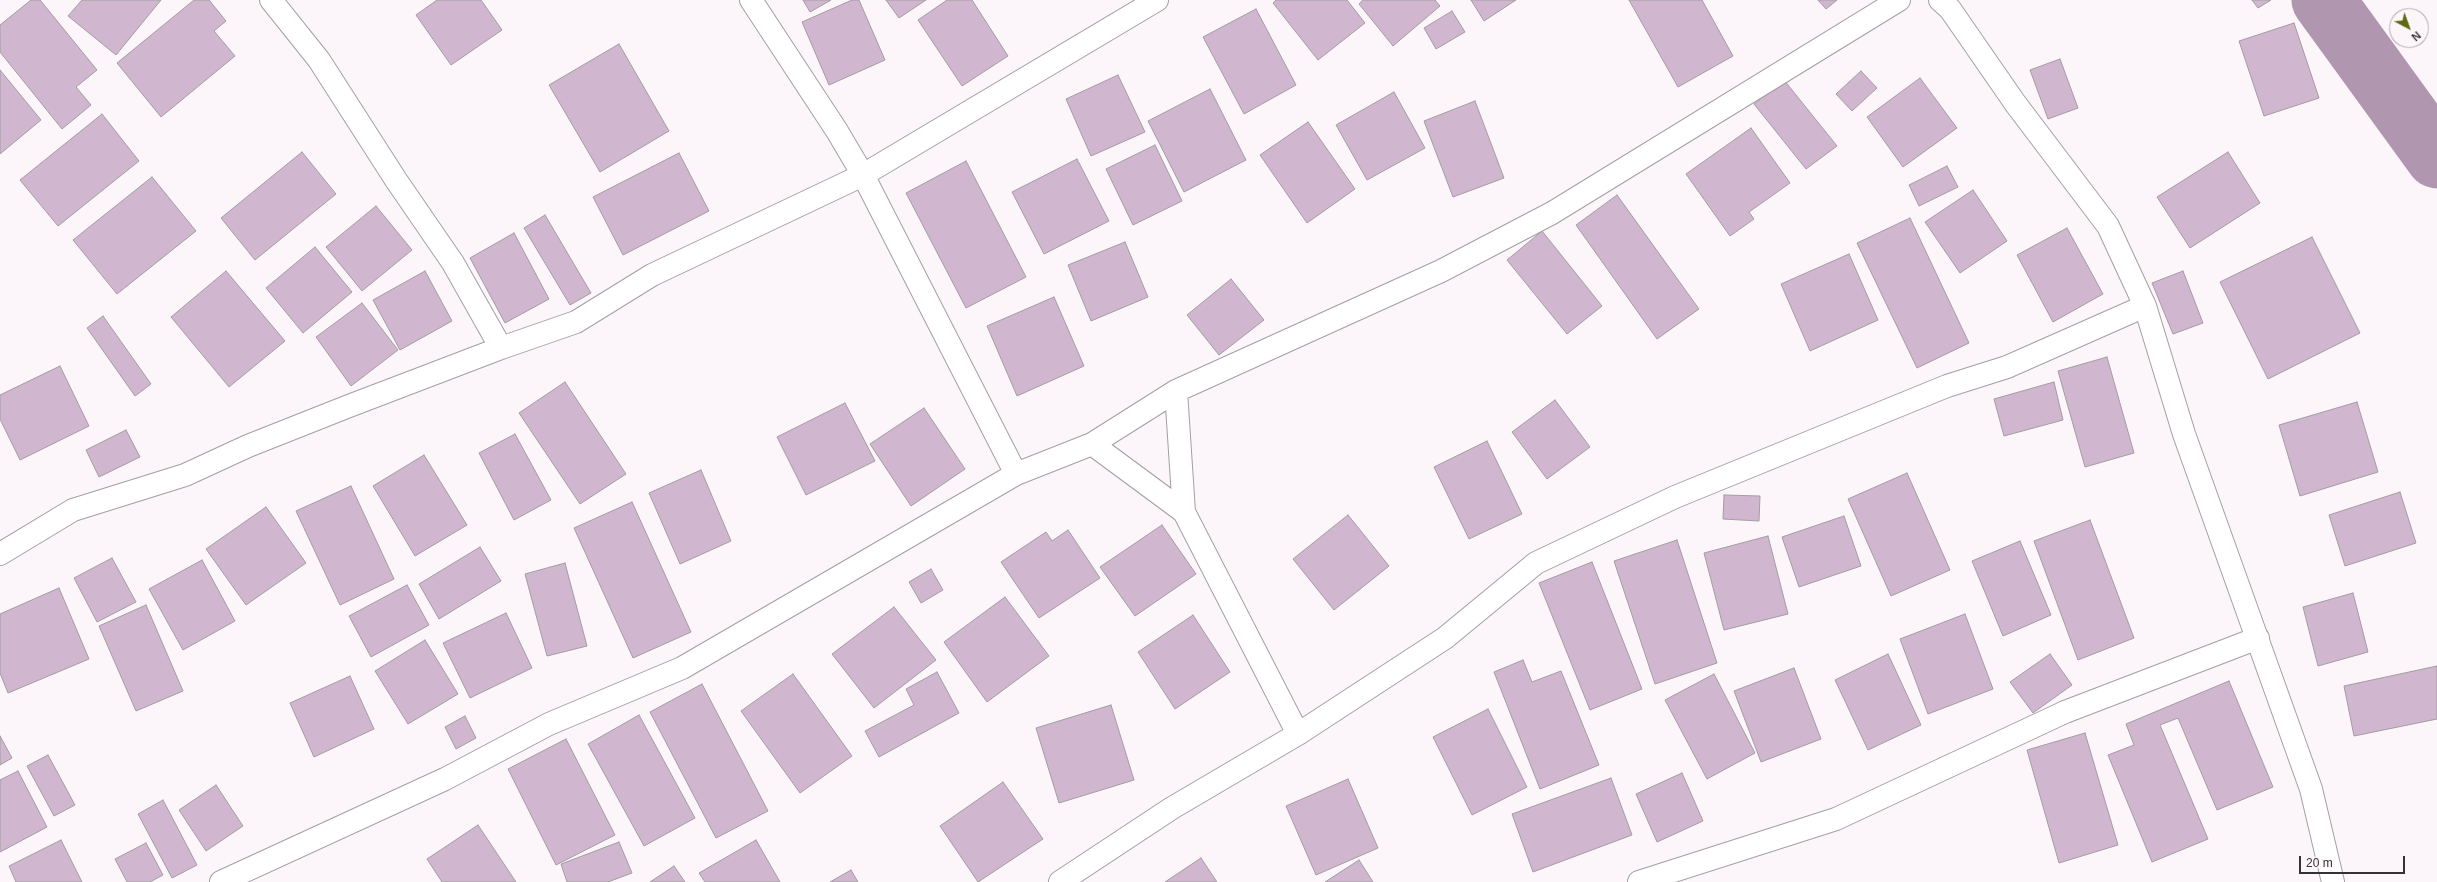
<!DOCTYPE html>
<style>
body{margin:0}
#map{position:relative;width:2437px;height:882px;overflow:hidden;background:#fcf6fb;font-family:Helvetica,sans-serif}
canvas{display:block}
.north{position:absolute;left:2389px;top:8px;width:40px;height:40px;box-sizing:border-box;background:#fcf6fb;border:1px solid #aca8ab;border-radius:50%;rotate:139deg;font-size:11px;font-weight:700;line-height:16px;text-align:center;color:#343234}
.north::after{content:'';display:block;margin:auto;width:14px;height:18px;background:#5c6a12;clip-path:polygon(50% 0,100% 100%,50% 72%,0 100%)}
.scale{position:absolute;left:2299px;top:856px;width:106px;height:18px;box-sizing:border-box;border:2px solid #343234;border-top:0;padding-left:5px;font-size:12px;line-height:14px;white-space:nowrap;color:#343234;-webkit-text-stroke:3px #fcf6fb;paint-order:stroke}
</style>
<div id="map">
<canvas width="2437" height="882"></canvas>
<div class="north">N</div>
<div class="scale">20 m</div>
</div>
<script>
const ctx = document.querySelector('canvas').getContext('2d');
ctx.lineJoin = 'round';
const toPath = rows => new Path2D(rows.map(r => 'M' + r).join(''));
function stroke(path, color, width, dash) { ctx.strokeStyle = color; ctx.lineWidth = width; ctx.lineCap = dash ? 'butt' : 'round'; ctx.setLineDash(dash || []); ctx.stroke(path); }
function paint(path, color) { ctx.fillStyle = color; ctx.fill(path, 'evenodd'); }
stroke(toPath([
 [2323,0,2437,157]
]), '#b097af', 63);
const building = toPath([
 [31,0,40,0,97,70,76,87,91,105,62,129,0,52,0,25,31,0],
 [82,0,161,0,116,55,68,16,82,0],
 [194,0,209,0,226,21,214,31,235,56,161,117,117,63,194,0],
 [437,0,481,0,502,30,451,65,416,15,437,0],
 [803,0,831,0,810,12,803,0],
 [852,0,859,0,885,60,829,85,802,22,852,0],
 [886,0,926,0,899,18,886,0],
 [947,0,972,0,1008,56,962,86,918,20,947,0],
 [1276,0,1347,0,1365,23,1318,60,1273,3,1276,0],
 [1363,0,1435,0,1440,6,1393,46,1359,4,1363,0],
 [1471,0,1516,0,1484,21,1471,0],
 [1629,0,1702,0,1733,56,1678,87,1629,0],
 [1818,0,1837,0,1826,9,1818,0],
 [2252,0,2271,0,2258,8,2252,0],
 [1256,9,1296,85,1244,114,1203,37,1256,9],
 [1452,11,1465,32,1436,49,1424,28,1452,11],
 [2294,23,2319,98,2264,116,2239,41,2294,23],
 [619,44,669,131,600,172,549,85,619,44],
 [2060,59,2078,108,2048,119,2030,70,2060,59],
 [0,70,41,120,0,154,0,70],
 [1861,71,1877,88,1852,111,1836,94,1861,71],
 [1118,75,1145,132,1091,156,1066,99,1118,75],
 [1920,78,1957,128,1903,167,1867,117,1920,78],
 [1784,80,1837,146,1806,169,1754,104,1784,80],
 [1210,89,1246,160,1184,192,1148,121,1210,89],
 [1394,92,1425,148,1367,180,1336,125,1394,92],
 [1475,101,1504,178,1453,197,1424,121,1475,101],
 [102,114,139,161,58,226,20,180,102,114],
 [1308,122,1355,189,1307,223,1260,155,1308,122],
 [1751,128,1790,183,1749,212,1754,219,1730,236,1686,174,1751,128],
 [1155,145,1182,201,1133,225,1106,169,1155,145],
 [302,152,336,194,255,260,221,218,302,152],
 [2228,152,2260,203,2190,248,2157,197,2228,152],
 [679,153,709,211,623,255,593,197,679,153],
 [1077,159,1109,221,1044,254,1012,192,1077,159],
 [966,161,1026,277,966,308,906,193,966,161],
 [1947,166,1958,187,1919,206,1909,185,1947,166],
 [152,177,196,231,117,294,73,240,152,177],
 [1973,190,2007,241,1960,273,1925,222,1973,190],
 [1617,195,1699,309,1657,339,1576,225,1617,195],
 [376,206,412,250,362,291,326,247,376,206],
 [545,215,591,293,570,305,524,228,545,215],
 [1910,218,1969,343,1917,368,1857,243,1910,218],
 [2067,228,2103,294,2053,322,2017,255,2067,228],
 [1542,231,1602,306,1567,334,1507,260,1542,231],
 [514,233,549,299,505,323,470,258,514,233],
 [2312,237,2360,333,2268,379,2220,282,2312,237],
 [1125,242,1148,297,1091,321,1068,265,1125,242],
 [315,247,352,292,303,333,266,288,315,247],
 [1849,254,1878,320,1810,351,1781,284,1849,254],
 [226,271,285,341,229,387,171,317,226,271],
 [425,271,452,321,400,350,373,300,425,271],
 [2183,271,2203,323,2173,334,2152,283,2183,271],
 [1231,279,1264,320,1219,355,1187,315,1231,279],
 [1054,297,1084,366,1017,396,987,326,1054,297],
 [362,303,398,350,351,386,316,337,362,303],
 [103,316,151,384,135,396,87,328,103,316],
 [2107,357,2134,453,2085,467,2058,371,2107,357],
 [60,366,89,426,20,460,0,419,0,395,60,366],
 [565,382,626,474,580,504,519,413,565,382],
 [2054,382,2063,420,2004,436,1994,399,2054,382],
 [1555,400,1590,447,1547,479,1512,432,1555,400],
 [2357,402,2378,472,2300,496,2279,425,2357,402],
 [845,403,875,461,806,495,777,437,845,403],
 [924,408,965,469,911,506,870,444,924,408],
 [126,430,140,457,99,477,86,450,126,430],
 [515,434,551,500,514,520,479,453,515,434],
 [1487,441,1522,514,1469,539,1434,467,1487,441],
 [424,455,467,525,415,556,373,486,424,455],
 [701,470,731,541,680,564,649,493,701,470],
 [1907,473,1950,570,1891,596,1848,499,1907,473],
 [351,486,394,579,340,605,296,511,351,486],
 [2400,492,2416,543,2345,566,2329,515,2400,492],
 [1724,495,1760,496,1759,521,1723,519,1724,495],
 [632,502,691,632,633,658,574,528,632,502],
 [266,507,306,563,246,605,206,549,266,507],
 [1348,515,1389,566,1334,610,1293,559,1348,515],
 [1844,516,1861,566,1799,587,1782,537,1844,516],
 [2090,520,2134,638,2078,660,2034,541,2090,520],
 [1162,525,1196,574,1135,616,1100,567,1162,525],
 [1068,530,1100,578,1039,618,1001,562,1046,532,1052,541,1068,530],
 [1768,536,1788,614,1724,630,1704,553,1768,536],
 [1677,540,1717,663,1655,684,1614,561,1677,540],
 [2020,541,2051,615,2003,636,1972,561,2020,541],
 [480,547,501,581,439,619,419,584,480,547],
 [112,558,136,602,97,622,74,578,112,558],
 [202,560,235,621,183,650,149,589,202,560],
 [1592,562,1642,689,1590,710,1539,583,1592,562],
 [565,563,587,646,547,656,525,574,565,563],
 [931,569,943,590,921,603,909,582,931,569],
 [407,585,429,625,371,657,349,616,407,585],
 [59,588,89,659,8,693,0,673,0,614,59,588],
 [2353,593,2368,652,2318,666,2303,607,2353,593],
 [1005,597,1049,656,987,702,944,642,1005,597],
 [146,605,183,691,136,711,99,626,146,605],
 [894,607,936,660,874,708,832,654,894,607],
 [506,613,532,668,470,698,443,643,506,613],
 [1965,614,1993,689,1928,714,1900,639,1965,614],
 [1193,615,1230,672,1175,709,1138,652,1193,615],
 [425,640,458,694,408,724,375,671,425,640],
 [1888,654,1921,725,1868,750,1835,680,1888,654],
 [2050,654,2072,685,2033,713,2010,682,2050,654],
 [1523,660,1532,682,1561,671,1599,765,1540,789,1494,672,1523,660],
 [2437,666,2437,719,2354,736,2344,686,2437,666],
 [1794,668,1821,739,1761,762,1734,691,1794,668],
 [937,672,959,713,879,757,865,731,914,705,906,689,937,672],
 [793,674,852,756,800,793,741,711,793,674],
 [1714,674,1755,753,1707,779,1665,700,1714,674],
 [350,676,374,729,314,757,290,703,350,676],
 [2229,681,2273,787,2217,810,2178,718,2160,725,2208,839,2152,862,2108,755,2134,745,2126,724,2229,681],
 [702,684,768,811,716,838,650,712,702,684],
 [1111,705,1134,780,1059,803,1036,728,1111,705],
 [1488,709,1527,787,1472,815,1433,737,1488,709],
 [639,715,695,818,644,846,588,744,639,715],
 [465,716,476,738,456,749,445,727,465,716],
 [2085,733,2118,845,2059,863,2027,750,2085,733],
 [0,736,12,758,0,765,0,736],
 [566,739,615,835,556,865,508,769,566,739],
 [48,755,75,805,54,816,27,766,48,755],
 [18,771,47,827,0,852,0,780,18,771],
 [1682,773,1703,821,1657,842,1636,794,1682,773],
 [1611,778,1632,835,1533,872,1512,814,1611,778],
 [1348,779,1378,848,1316,875,1286,806,1348,779],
 [1003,782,1043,839,978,882,940,826,1003,782],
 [216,785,243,826,206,851,179,810,216,785],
 [163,800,197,865,172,878,138,814,163,800],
 [478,825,516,882,442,882,427,859,478,825],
 [61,840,82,882,16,882,9,866,61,840],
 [756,840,780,882,705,882,699,873,756,840],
 [619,842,632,873,608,882,567,882,561,864,619,842],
 [146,843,163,875,150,882,127,882,115,859,146,843],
 [1201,858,1217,882,1165,882,1201,858],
 [1359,860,1373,882,1325,882,1359,860],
 [674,866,685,882,650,882,674,866],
 [851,870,858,882,830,882,851,870]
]);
paint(building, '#d0b6ce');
stroke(building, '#a29da1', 1);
const minor = toPath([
 [271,0,319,60,396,180,453,263,501,348],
 [751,0,837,131,863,175,1016,474],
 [1940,0,1950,9,2015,103,2108,226,2145,306,2184,434,2311,789,2333,882],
 [1176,391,1184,512,1298,734],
 [1092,444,1184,512],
 [0,554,73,510,185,475,248,446,349,406,501,348,576,322,652,275,863,175,1157,0],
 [221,882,445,779,549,724,682,668,1016,474,1092,444,1176,391,1441,271,1552,213,1899,0],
 [1060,882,1172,808,1298,734,1445,638,1536,563,1675,497,1947,386,2007,367,2145,306],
 [1639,882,1836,819,2065,712,2258,638]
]);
stroke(minor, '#a49fa4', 24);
stroke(minor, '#fff', 22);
</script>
